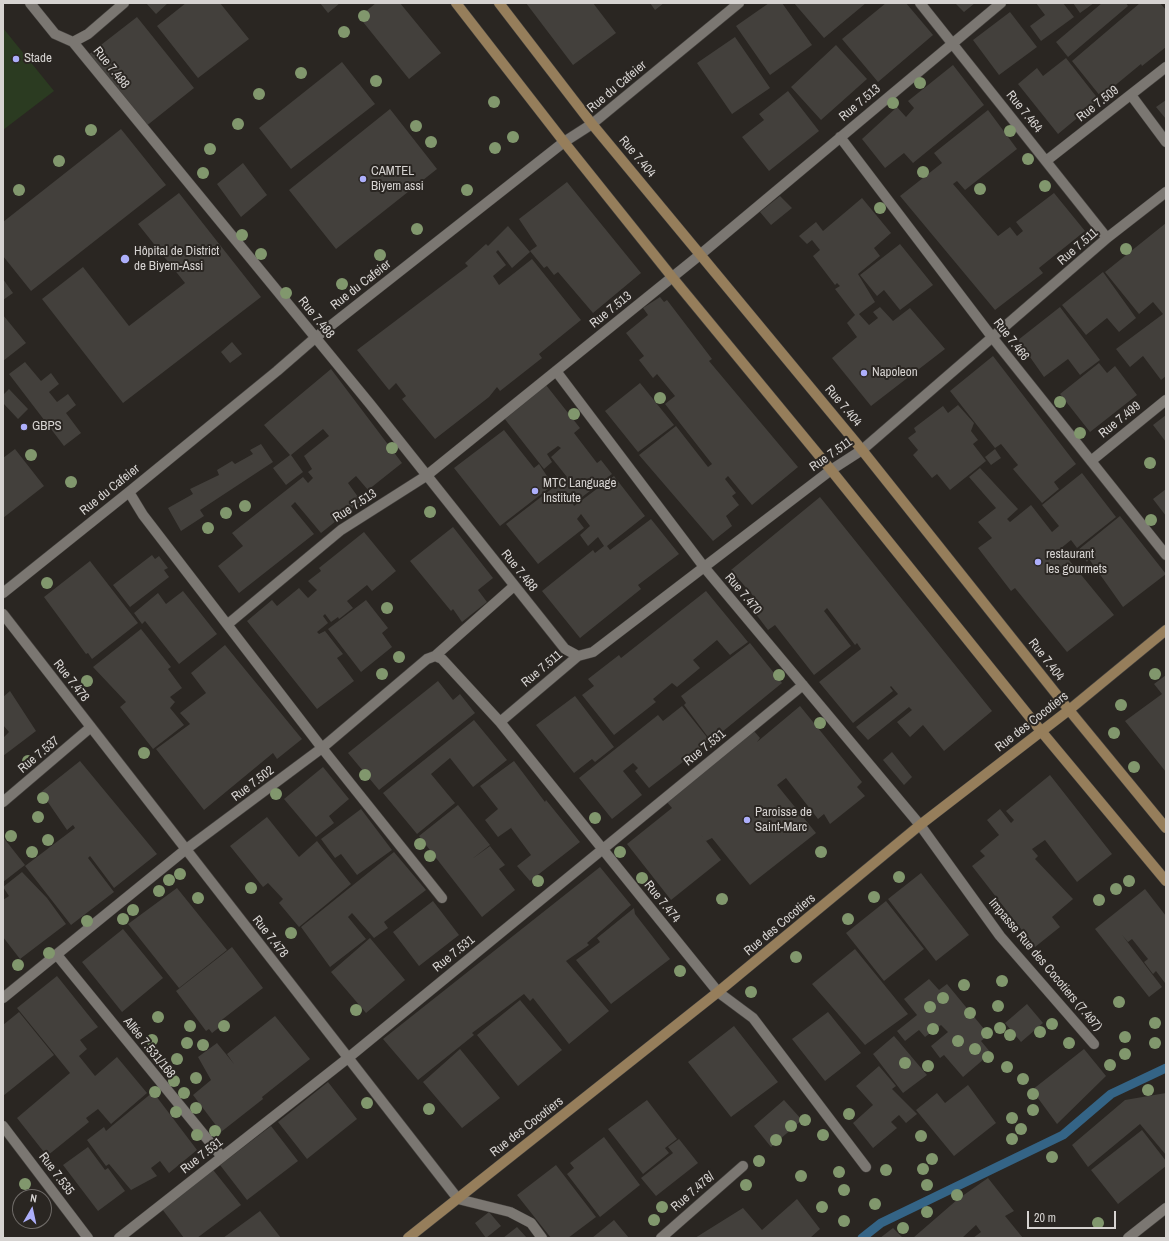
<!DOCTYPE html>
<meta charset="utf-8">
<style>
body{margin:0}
#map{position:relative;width:1169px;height:1241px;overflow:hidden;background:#2a2622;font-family:"Archivo Narrow",sans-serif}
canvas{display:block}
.frame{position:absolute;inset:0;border:4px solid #d6d3d1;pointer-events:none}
.north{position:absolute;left:12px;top:1189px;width:40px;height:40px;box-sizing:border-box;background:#2a2622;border:1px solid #6f6b68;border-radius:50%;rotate:9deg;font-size:11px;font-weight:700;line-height:16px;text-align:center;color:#d6d3d1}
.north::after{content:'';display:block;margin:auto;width:14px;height:18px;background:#adaffb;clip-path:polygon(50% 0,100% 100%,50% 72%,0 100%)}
.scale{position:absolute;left:1027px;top:1211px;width:89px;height:18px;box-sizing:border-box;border:2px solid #d6d3d1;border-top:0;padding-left:5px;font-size:12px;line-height:14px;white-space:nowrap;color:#d6d3d1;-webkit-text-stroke:3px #2a2622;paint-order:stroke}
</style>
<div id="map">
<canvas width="1169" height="1241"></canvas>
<div class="frame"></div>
<div class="north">N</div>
<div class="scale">20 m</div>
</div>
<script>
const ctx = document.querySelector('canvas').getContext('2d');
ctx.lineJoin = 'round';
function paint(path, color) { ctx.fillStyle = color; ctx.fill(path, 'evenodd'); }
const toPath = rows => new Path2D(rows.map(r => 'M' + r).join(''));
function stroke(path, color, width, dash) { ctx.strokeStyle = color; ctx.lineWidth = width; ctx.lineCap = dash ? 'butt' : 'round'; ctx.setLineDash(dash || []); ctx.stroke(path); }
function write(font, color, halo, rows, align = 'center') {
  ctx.font = font + ' "Archivo Narrow",sans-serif'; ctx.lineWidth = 4; ctx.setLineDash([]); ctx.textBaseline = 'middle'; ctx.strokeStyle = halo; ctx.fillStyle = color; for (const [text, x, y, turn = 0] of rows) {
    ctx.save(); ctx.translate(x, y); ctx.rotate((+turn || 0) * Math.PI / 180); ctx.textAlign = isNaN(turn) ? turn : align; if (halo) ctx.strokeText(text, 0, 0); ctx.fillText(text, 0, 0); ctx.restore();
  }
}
paint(toPath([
 [3,28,54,91,3,130]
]), '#2b3b21');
stroke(toPath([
 [862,1238,881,1223,1063,1135,1111,1094,1166,1068]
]), '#346486', 9);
paint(toPath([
 [146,3,168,3,156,14],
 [186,3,220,3,249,39,198,78,157,26],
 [320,3,340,3,328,13],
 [376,3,400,3,441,53,409,79,359,17],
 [526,3,593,3,616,33,573,65],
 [650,3,664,3,655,10],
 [769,3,782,3,812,45,770,75,736,26],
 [794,3,866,3,824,38],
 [886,3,906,3,933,35,878,82,842,39],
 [955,3,975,3,964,12],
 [1036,3,1063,3,1074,17,1041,41,1030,26,1045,15],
 [1073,3,1094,3,1080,13],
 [1102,3,1126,3,1128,6,1068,57,1056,42],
 [1140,3,1160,3,1166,10,1166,47,1142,66,1141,64,1101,97,1072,61],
 [1010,12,1037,47,999,75,973,40],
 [137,17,194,88,145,127,88,55],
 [735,37,770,88,732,114,697,63],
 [836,45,867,79,821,120,791,87],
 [1066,58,1099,100,1058,134,1018,84,1037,68,1043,76],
 [342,62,375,104,291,169,259,128],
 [953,65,984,105,913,163,904,153,885,168,862,139,897,107,906,117,914,108,908,101],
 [788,91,819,131,769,171,742,137,764,120,759,114],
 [1166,100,1166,119,1156,107],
 [390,109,437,169,336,249,289,190],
 [988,110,1017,149,965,190,957,181,953,184,998,236,1010,227,1017,236,1023,231,1016,222,1054,193,1085,231,1039,268,1043,273,995,310,900,196,942,163,934,153],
 [121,129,166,185,31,291,3,256,3,222],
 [243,163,267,195,241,217,217,184],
 [567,182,641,273,593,313,558,272,554,275,547,266,544,268,530,251,537,246,519,219],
 [179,193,261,297,123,403,42,299,83,267,129,326,185,283,138,224],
 [780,196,792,208,771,225,760,212],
 [862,198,891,233,874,248,880,256,858,274,875,302,859,314,869,325,878,318,873,312,880,307,893,321,910,308,945,349,871,406,832,358,857,337,847,323,855,315,835,289,840,286,837,283,835,285,813,256,820,250,812,240,807,244,799,236,816,222,823,231],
 [1166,223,1166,376,1161,380,1143,356,1130,367,1116,349,1163,314,1153,302,1139,314,1105,272],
 [508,226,530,252,512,268,498,250,496,252,506,265,493,276,499,285,532,259,581,320,539,354,542,358,500,391,497,387,489,397,435,439,402,399,406,396,396,383,389,390,357,350,468,266,465,263,486,244,488,246],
 [900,244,933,285,900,310,884,290,877,296,860,275],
 [1103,272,1136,318,1119,332,1107,318,1086,335,1062,305],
 [3,279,13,293,3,300],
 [660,297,664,302,667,300,712,359,709,361,798,467,752,505,728,476,725,479,736,493,732,496,739,505,726,516,732,526,713,541,639,455,676,426,708,467,712,464,665,404,675,396,657,374,653,378,639,360,644,356,626,333,648,315,643,308],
 [1060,307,1100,360,1080,375,1068,359,1044,377,1018,340],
 [3,315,26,343,3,361],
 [232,342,242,354,230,363,221,352],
 [993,356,1076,464,1054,482,1059,489,1042,503,1013,469,1018,465,1001,444,995,448,950,391],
 [25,362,41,381,51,373,59,384,49,392,57,402,68,394,76,405,66,413,81,433,64,446,9,374],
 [1099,363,1107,373,1115,366,1137,395,1090,432,1060,394],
 [331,369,402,463,368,490,356,476,348,483,361,501,321,533,295,502,291,506,314,534,239,593,218,566,243,546,232,533,303,477,308,483,313,478,308,472,312,469,304,456,329,436,323,429,291,455,303,472,286,485,273,468,290,455,264,425],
 [640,383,674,425,638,452,605,411],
 [546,385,580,428,574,433,597,463,601,460,612,474,573,504,574,506,614,476,645,516,607,546,610,550,651,519,679,554,638,585,641,589,580,638,542,591,593,550,595,553,604,546,598,537,588,546,580,535,590,526,581,514,577,519,584,528,538,564,506,524,567,477,551,457,561,448,558,446,547,454,552,462,544,469,504,418],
 [9,389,28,409,18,419,3,403,3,395],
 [958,405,974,423,971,431,978,440,973,444,986,461,950,490,937,474,932,478,913,455,918,450,908,438,916,432,914,428,943,406,948,413],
 [1166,415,1166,442,1153,425],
 [504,430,534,468,539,464,553,485,500,526,454,468],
 [261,444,273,462,200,510,204,516,181,531,168,508,193,494,190,489,219,475,217,470,232,461,235,464,253,454,250,450],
 [15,449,44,486,3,518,3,458],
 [995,449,1001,458,991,465,985,457],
 [980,468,1018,509,1007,519,1010,522,1031,505,1052,532,1059,526,1042,505,1082,473,1116,517,1077,548,1071,540,1060,549,1114,615,1067,652,1015,588,1011,591,978,548,992,538,978,522,996,508,969,477],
 [1166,489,1166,516,1153,499],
 [820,497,992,711,944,751,923,725,910,737,897,722,912,710,909,707,868,740,856,727,898,694,891,686,890,687,893,691,853,723,819,682,861,649,857,643,855,645,827,608,824,611,851,646,814,675,775,625,768,630,752,609,760,604,731,570],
 [1120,516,1166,574,1123,607,1089,559,1087,562,1078,550],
 [453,527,493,578,478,590,487,602,462,622,453,609,451,611,410,561],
 [364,532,396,571,372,591,367,585,347,601,353,608,339,619,338,617,331,622,325,614,323,616,328,623,317,632,319,634,325,631,343,654,337,658,354,681,317,709,247,621,272,600,277,606,299,588,308,598,317,590,308,581,321,571,319,568],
 [152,555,155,559,159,556,168,568,164,570,169,577,130,607,113,585],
 [90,561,138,623,92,659,88,653,86,654,44,597],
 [183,591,217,634,179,664,145,621,142,624,134,613,158,593,166,604],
 [706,591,748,642,730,655,717,640,693,660,700,668,677,687,672,683,653,699,656,702,614,735,582,695,594,686,588,679,619,655,621,658],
 [366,600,388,628,382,633,392,647,361,672,328,629],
 [141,629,171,667,168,669,182,688,170,697,175,702,170,708,184,725,153,749,120,707,126,702,93,667],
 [750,643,782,683,711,741,684,705,686,703,681,696],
 [225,645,302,739,277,759,273,753,204,810,156,749,190,724,180,713,206,693,191,673],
 [1166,675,1166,772,1125,721,1162,694,1154,684],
 [438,681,453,700,460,694,475,713,379,790,348,753],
 [10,691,36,731,3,756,3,738,9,732,3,725,3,697],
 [575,696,614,747,595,762,592,759,574,773,536,725],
 [682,706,710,741,649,788,635,771,638,768,633,763,623,771,642,795,612,819,579,778,658,715,663,721],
 [800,706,862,782,857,787,865,796,830,824,824,814,818,819,786,778,777,785,816,833,750,885,712,838,706,841,699,832,721,860,671,900,627,844,672,808,666,801,754,731,760,738,757,742],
 [474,720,507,760,473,787,450,758,431,774,455,803,417,834,383,793],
 [892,752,912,777,904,785,883,760],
 [80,761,157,854,114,888,90,856,88,858,114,892,71,925,25,866,75,828,73,825,67,830,41,792],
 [514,761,545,802,546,800,580,842,530,881,517,866,531,855,511,828,521,821,498,837,485,820,498,809,480,786],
 [323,767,349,799,329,816,334,823,316,837,284,799],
 [1050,775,1112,854,1077,882,1045,840,1032,849,1038,856,1035,859,1073,899,1052,917,1060,927,1035,947,972,866,985,856,980,851,999,835,987,820,1000,809,1011,823,1014,820,1006,811],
 [458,805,490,845,472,859,490,846,505,865,499,869,515,890,482,917,419,836],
 [361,809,392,850,357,875,341,854,335,858,321,839],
 [267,817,299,857,317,841,351,884,299,927,279,903,283,899,268,883,263,887,230,846],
 [3,837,25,865,3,882],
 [394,852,426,890,384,922,388,928,374,938,352,913,348,917,366,939,330,967,301,927],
 [600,867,631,905,587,943,589,945,566,961,609,1011,569,1044,533,998,530,1001,524,994,472,1033,474,1035,418,1080,383,1039],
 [22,872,47,898,66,924,20,959,3,937,3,900,9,896,3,887],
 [921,873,969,935,936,961,888,899],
 [177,888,227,950,179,988,128,924],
 [1145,889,1166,916,1166,982,1165,983,1156,971,1153,974,1144,962,1148,959,1132,939,1128,942,1122,935,1162,987,1149,997,1095,929],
 [433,901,459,935,419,966,393,932],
 [886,901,924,949,884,981,846,933],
 [634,908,635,914,670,959,611,1004,576,960,600,942,597,938],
 [123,929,163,978,122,1012,82,962],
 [370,938,405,980,366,1013,331,972],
 [232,947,263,988,219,1022,221,1026,212,1033,209,1029,206,1031,176,991],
 [855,949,908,1014,865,1045,812,984],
 [57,976,98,1027,80,1040,87,1049,79,1056,95,1076,117,1057,147,1093,111,1124,98,1109,86,1118,89,1122,47,1156,17,1118,70,1073,17,1008],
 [929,979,939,990,947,984,989,1035,981,1041,991,1053,963,1077,944,1055,940,1058,931,1046,948,1032,941,1025,925,1037,919,1030,905,1041,897,1031,917,1015,904,999],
 [520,1000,562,1050,518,1086,477,1035],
 [1027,1004,1043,1023,1021,1042,1005,1023],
 [19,1012,54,1055,3,1096,3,1025],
 [828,1012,861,1053,825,1081,792,1039],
 [275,1016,310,1059,262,1097,263,1099,221,1132,193,1095,211,1080,198,1057,217,1043,234,1064,227,1054],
 [734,1026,778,1082,731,1117,688,1062],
 [894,1036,927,1075,903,1093,873,1054],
 [460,1049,500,1098,462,1128,423,1082],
 [1084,1049,1106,1076,1057,1124,1032,1090],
 [879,1066,896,1086,892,1089,917,1114,906,1123,899,1115,891,1122,897,1128,873,1148,853,1123,873,1105,856,1086],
 [328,1082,357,1119,307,1159,278,1122],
 [968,1085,996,1123,954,1156,916,1110,937,1093,945,1103],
 [153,1092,197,1150,169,1173,160,1161,151,1168,157,1176,131,1190,109,1164,106,1166,87,1140,104,1127,106,1131,113,1125],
 [1166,1093,1166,1155,1140,1124,1088,1167,1072,1145,1125,1100],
 [647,1100,677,1139,665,1148,669,1153,643,1174,608,1129],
 [784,1100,802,1120,771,1147,754,1126],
 [271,1126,298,1161,247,1200,220,1165],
 [1142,1130,1166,1161,1166,1166,1118,1204,1091,1170],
 [604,1137,640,1185,600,1217,567,1174,574,1168,570,1163],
 [679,1139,698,1163,656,1196,641,1178,673,1153,668,1147],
 [88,1147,105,1170,108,1168,125,1191,98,1211,63,1165],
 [556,1165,596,1217,568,1238,551,1238,517,1195],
 [210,1166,241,1205,197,1238,184,1238,159,1205],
 [988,1178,1014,1211,1005,1216,1023,1238,973,1238,981,1232,976,1225,962,1238,913,1238,958,1199],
 [797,1199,820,1229,810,1238,695,1238,743,1208,762,1230],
 [260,1211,281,1238,223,1238],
 [489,1212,501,1226,486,1238,475,1223],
 [614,1220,629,1238,592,1238],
 [517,1227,527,1238,503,1238],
 [893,1228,903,1238,880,1238]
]), '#43403c');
const street = toPath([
 [30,3,55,34,73,42,370,404,565,649,578,656],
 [920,3,1107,238],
 [73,42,88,34,124,3],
 [1131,95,1166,142],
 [840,137,992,337,1166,555],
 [1046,161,1166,67],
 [556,371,704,567,920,825,1000,936,1094,1044],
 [1091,461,1166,400],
 [129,492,143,515,322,748,442,898],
 [3,593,129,492,277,371,315,338,564,142,592,124,739,3],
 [3,614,458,1199,510,1212,531,1223,542,1238],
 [228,624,341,530,426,476,701,254,1001,3],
 [435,656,442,659,500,722,718,992,753,1018,866,1167],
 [500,722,578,656,593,652,831,470,862,450,1107,238,1166,192],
 [3,802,91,727],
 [57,955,222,1157],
 [3,998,185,850,322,748,427,659,435,656,514,586],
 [3,1126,88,1238],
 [119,1238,348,1058,803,685],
 [661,1238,743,1166],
 [1128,1238,1166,1208]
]);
const secondary = toPath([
 [456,3,564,142,672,277,831,470,1041,731,1166,881],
 [499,3,592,124,862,450,1069,710,1166,828],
 [408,1238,718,992,920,825,1069,710,1166,630]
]);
stroke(street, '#45423f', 11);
stroke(secondary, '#45423f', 11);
stroke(street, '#7b7772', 10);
stroke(secondary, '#967e5b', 10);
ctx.fillStyle = '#81976d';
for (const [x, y] of [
 [364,16],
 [344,32],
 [301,73],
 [376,81],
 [920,83],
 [259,94],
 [494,102],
 [893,103],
 [238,124],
 [416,126],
 [91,130],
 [1010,131],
 [513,137],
 [431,142],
 [495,148],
 [210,149],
 [1028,159],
 [59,161],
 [923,172],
 [203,173],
 [1045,186],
 [980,189],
 [19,190],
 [467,190],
 [880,208],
 [417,229],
 [242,235],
 [1126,249],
 [261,254],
 [380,255],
 [342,284],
 [286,293],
 [660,398],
 [1060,402],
 [574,414],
 [1080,433],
 [392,448],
 [31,455],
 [1150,463],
 [71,482],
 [245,506],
 [430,512],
 [226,513],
 [1151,520],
 [208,528],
 [47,583],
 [387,608],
 [399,657],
 [382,674],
 [1155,674],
 [779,675],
 [87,681],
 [1121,705],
 [820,723],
 [1114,733],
 [144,753],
 [28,761],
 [1134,767],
 [365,775],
 [276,794],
 [43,798],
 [38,817],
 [595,818],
 [11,836],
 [48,840],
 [420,844],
 [32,852],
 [620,852],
 [821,852],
 [430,856],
 [180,874],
 [899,877],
 [642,878],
 [169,880],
 [538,881],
 [1129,881],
 [251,888],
 [1116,889],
 [159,891],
 [874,897],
 [198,898],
 [722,899],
 [1099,900],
 [133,910],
 [123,919],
 [848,919],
 [87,921],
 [291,933],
 [49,953],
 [796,957],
 [18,965],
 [680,971],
 [1002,981],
 [964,985],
 [751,992],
 [943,998],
 [1119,1002],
 [998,1006],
 [930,1007],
 [356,1010],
 [970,1013],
 [158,1017],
 [1155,1023],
 [1052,1024],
 [190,1026],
 [224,1026],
 [1000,1028],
 [933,1029],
 [1040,1032],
 [987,1033],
 [1010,1035],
 [1125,1037],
 [152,1040],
 [958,1041],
 [187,1043],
 [1069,1043],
 [1155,1043],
 [203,1045],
 [975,1049],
 [1125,1054],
 [988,1057],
 [177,1059],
 [905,1063],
 [1110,1065],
 [928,1066],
 [1007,1067],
 [196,1078],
 [1023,1079],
 [174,1081],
 [1148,1090],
 [155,1092],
 [184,1093],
 [1033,1094],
 [367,1103],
 [196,1108],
 [429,1109],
 [1033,1110],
 [176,1112],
 [849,1114],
 [1012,1118],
 [805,1120],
 [791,1126],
 [1021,1129],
 [215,1131],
 [197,1135],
 [823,1135],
 [921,1136],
 [1012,1139],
 [776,1140],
 [1052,1157],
 [932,1159],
 [759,1161],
 [923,1169],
 [886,1170],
 [839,1172],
 [801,1176],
 [25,1184],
 [746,1185],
 [927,1185],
 [844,1190],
 [957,1195],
 [875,1204],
 [662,1207],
 [822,1207],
 [927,1212],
 [654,1220],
 [844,1221],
 [1098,1223],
 [903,1228]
]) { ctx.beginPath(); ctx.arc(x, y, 6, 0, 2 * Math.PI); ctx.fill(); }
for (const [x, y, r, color] of [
 [16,59,4,"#adaffb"],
 [363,179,4,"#adaffb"],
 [125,259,5,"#adaffb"],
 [864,373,4,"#adaffb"],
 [24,427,4,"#adaffb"],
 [535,491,4,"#adaffb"],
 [1038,562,4,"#adaffb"],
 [747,820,4,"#adaffb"]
]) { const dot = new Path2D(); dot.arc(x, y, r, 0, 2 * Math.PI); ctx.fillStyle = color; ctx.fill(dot); stroke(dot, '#2a2622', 1.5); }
write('13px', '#d6d3d1', '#2a2622', [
 ["Stade",24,59],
 ["CAMTEL",371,172],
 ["Biyem assi",371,187],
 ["Hôpital de District",134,252],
 ["de Biyem-Assi",134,267],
 ["Napoleon",872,373],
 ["GBPS",32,427],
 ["MTC Language",543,484],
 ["Institute",543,499],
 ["restaurant",1046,555],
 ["les gourmets",1046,570],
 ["Paroisse de",755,813],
 ["Saint-Marc",755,828]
], 'left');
write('13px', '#d6d3d1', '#2a2622', [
 ["Rue 7.488",111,68,51],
 ["Rue du Cafeier",617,87,-40],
 ["Rue 7.513",860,103,-40],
 ["Rue 7.509",1098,104,-38],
 ["Rue 7.464",1024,112,51],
 ["Rue 7.404",637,157,50],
 ["Rue 7.511",1078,247,-41],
 ["Rue du Cafeier",361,285,-38],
 ["Rue 7.513",611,310,-39],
 ["Rue 7.488",316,318,51],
 ["Rue 7.466",1011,340,52],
 ["Rue 7.404",843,406,50],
 ["Rue 7.499",1120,420,-39],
 ["Rue 7.511",831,455,-35],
 ["Rue du Cafeier",110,490,-39],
 ["Rue 7.513",355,506,-33],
 ["Rue 7.488",519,571,51],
 ["Rue 7.470",743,594,50],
 ["Rue 7.404",1046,660,52],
 ["Rue 7.511",542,669,-40],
 ["Rue 7.478",71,681,52],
 ["Rue des Cocotiers",1032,722,-38],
 ["Rue 7.531",705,748,-39],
 ["Rue 7.537",39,755,-40],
 ["Rue 7.502",253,784,-37],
 ["Rue 7.474",662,902,51],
 ["Rue des Cocotiers",780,925,-40],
 ["Rue 7.478",270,937,52],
 ["Rue 7.531",454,954,-39],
 ["Impasse Rue des Cocotiers (7.497)",1045,965,50],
 ["Allée 7.531/168",149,1048,51],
 ["Rue des Cocotiers",527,1127,-38],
 ["Rue 7.531",202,1156,-38],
 ["Rue 7.535",56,1174,53],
 ["Rue 7.478/",693,1192,-41]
]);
</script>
